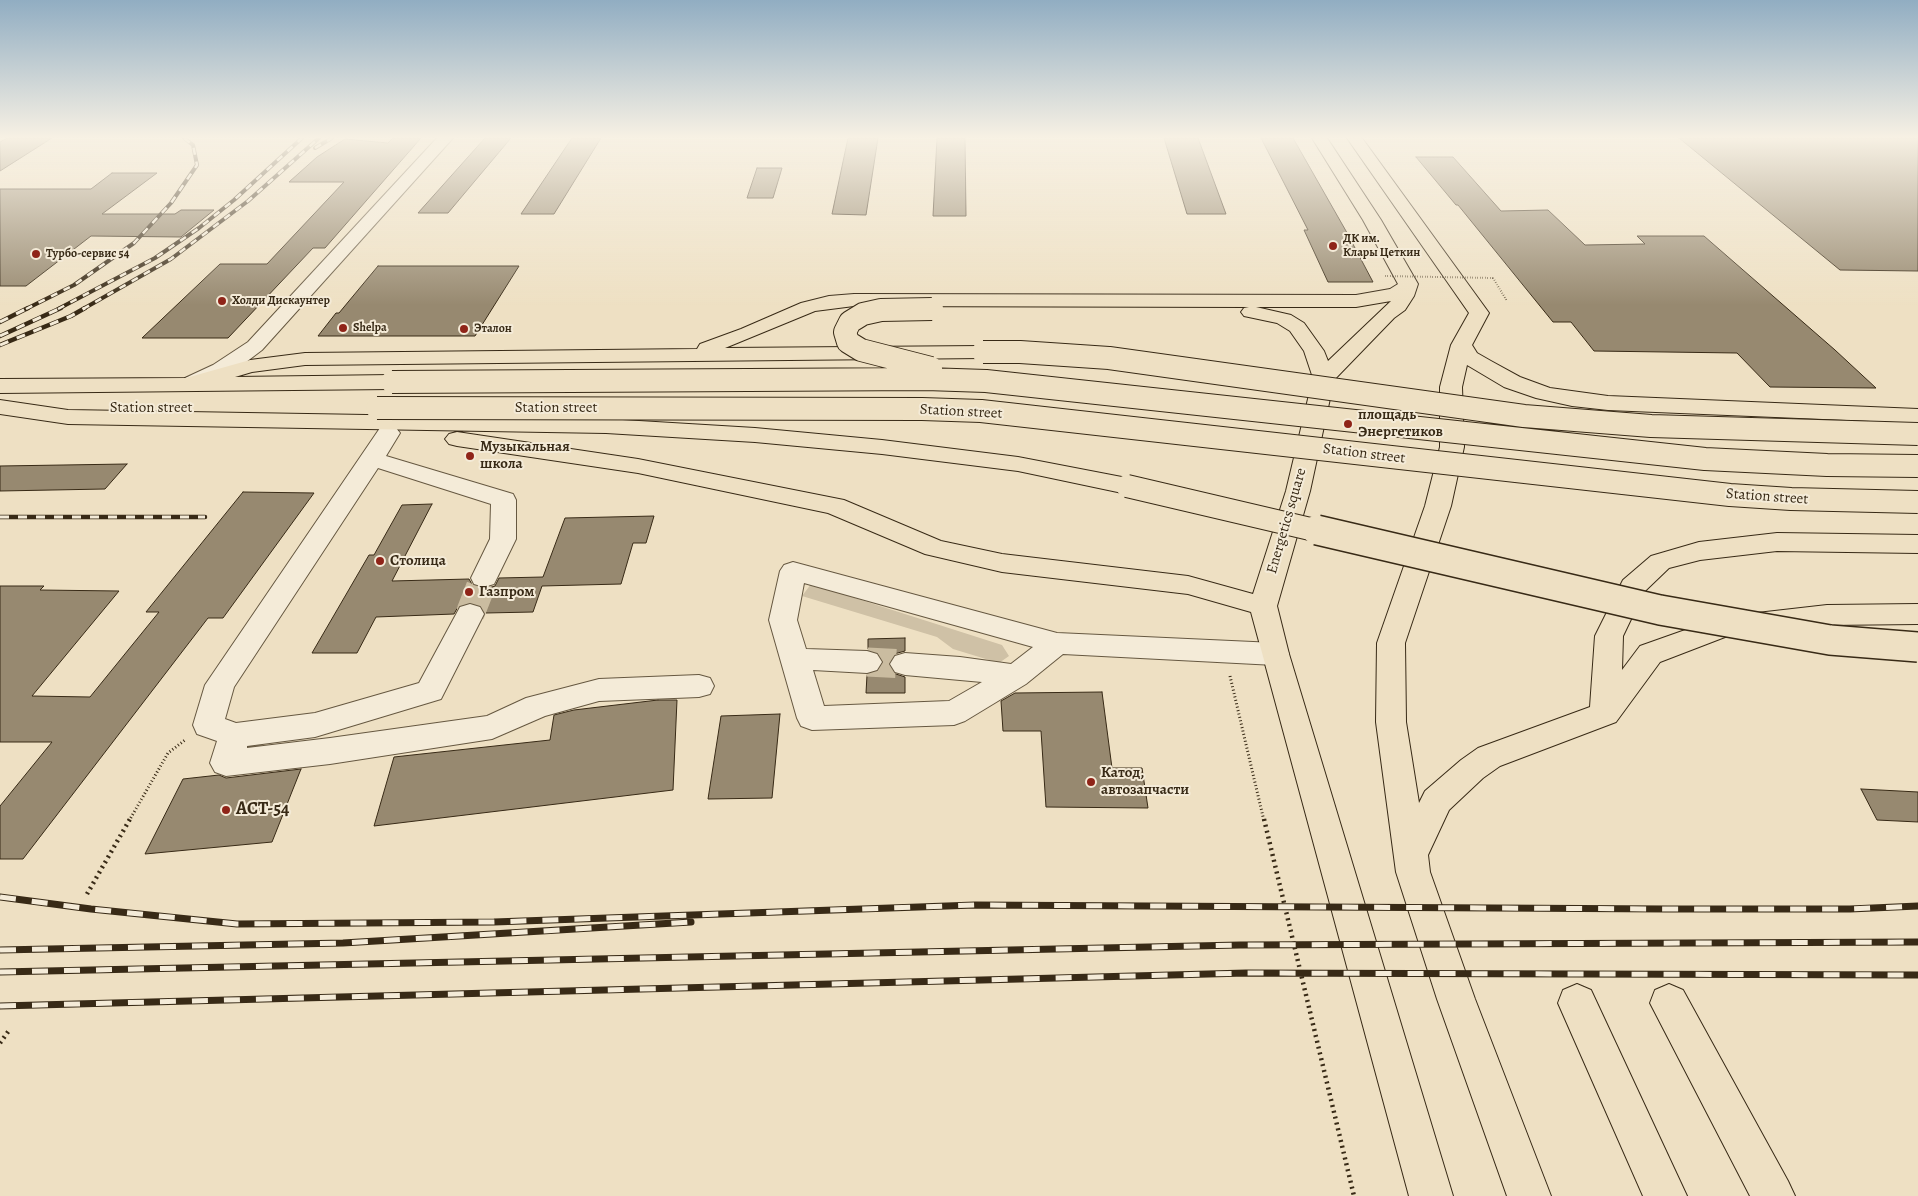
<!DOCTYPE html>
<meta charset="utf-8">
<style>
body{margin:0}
canvas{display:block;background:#eee0c3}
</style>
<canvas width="1918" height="1196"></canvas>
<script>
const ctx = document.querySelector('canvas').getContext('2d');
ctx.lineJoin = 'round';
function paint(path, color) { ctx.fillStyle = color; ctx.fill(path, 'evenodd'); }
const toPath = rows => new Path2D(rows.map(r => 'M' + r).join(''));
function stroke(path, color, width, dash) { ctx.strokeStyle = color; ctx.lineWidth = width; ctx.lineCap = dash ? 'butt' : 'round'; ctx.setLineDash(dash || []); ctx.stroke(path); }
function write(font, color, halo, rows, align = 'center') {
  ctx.font = font + ' Alegreya,serif'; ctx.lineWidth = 4; ctx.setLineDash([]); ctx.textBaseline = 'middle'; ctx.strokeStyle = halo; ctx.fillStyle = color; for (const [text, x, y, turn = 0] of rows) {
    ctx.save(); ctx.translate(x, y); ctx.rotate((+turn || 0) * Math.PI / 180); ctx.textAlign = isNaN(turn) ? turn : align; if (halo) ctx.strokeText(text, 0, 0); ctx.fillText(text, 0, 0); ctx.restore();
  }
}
paint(toPath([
 [811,584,1002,645,1009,656,999,663,953,649,937,637,802,596]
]), '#cfc1a6');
const building = toPath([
 [7,138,52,138,0,171,0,142,7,138],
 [393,138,421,138,325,248,313,248,228,338,142,338,220,264,267,264,344,182,289,182,317,157,345,139,388,143,393,138],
 [485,138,511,138,448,213,418,213,485,138],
 [572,138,601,138,554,214,521,214,572,138],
 [848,138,878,138,866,215,832,214,848,138],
 [937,138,965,138,966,216,933,216,937,138],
 [1164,138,1198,138,1226,214,1187,214,1164,138],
 [1261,138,1293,138,1346,231,1373,282,1328,282,1304,230,1308,230,1261,138],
 [1679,138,1918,138,1918,271,1840,270,1679,138],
 [1416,157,1453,157,1501,211,1548,210,1585,245,1645,244,1637,236,1704,236,1835,350,1876,388,1770,387,1737,353,1594,351,1571,322,1553,322,1458,205,1456,205,1416,157],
 [757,168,782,168,773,198,747,198,757,168],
 [112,173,157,173,102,214,175,214,181,210,214,210,181,237,91,236,26,286,0,286,0,189,91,189,112,173],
 [378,266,519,266,475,336,318,336,336,313,339,313,378,266],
 [127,464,105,489,0,491,0,466,127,464],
 [243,492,314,493,223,618,208,618,23,859,0,859,0,806,52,742,0,742,0,586,44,586,40,590,119,591,32,696,90,697,159,612,146,612,243,492],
 [432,504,392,581,469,579,473,586,485,589,495,586,499,578,543,577,565,518,654,516,646,543,633,543,621,584,542,586,533,612,486,613,481,605,469,602,459,605,454,614,376,617,357,653,312,653,369,555,374,555,402,505,432,504],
 [905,638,905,651,894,654,888,663,893,673,905,677,905,693,866,693,867,675,878,672,884,663,879,653,868,649,868,639,905,638],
 [1102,692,1112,768,1142,768,1148,808,1046,807,1041,731,1003,731,1001,701,1015,693,1102,692],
 [658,700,677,700,673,790,374,826,394,757,550,740,554,715,574,710,658,700],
 [780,714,772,798,708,799,721,716,780,714],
 [301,769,272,842,145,854,183,779,219,775,226,778,301,769],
 [1861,789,1918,792,1918,822,1877,820,1861,789]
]);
paint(building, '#978970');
stroke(building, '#382a16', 1);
stroke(toPath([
 [470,614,484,578],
 [867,662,905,664]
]), '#cabca0', 29, [29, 14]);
const minor = toPath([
 [437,138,453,138,262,350,229,375,201,388,193,390,185,388,182,383,185,378,213,365,248,342,437,138],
 [388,426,396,428,400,433,386,456,513,494,516,500,516,539,497,578,494,584,484,587,474,584,471,578,490,539,491,504,378,468,234,687,225,719,236,723,315,713,419,683,460,607,470,604,480,607,484,614,441,699,315,737,247,746,247,748,330,738,487,716,526,698,599,679,699,675,710,678,714,686,710,694,699,697,599,701,545,716,492,739,330,764,226,776,215,772,210,763,217,741,197,734,193,725,205,685,380,428,388,426],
 [793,562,1057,633,1275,643,1285,646,1289,654,1285,662,1275,665,1063,654,1026,684,965,721,954,725,812,730,801,726,797,718,769,620,780,571,784,565,793,562],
 [804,583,1033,647,1011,664,960,657,905,653,895,656,890,664,895,672,905,675,982,682,949,701,824,706,813,670,867,673,877,670,882,662,877,654,867,651,806,649,797,620,804,583]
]);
const major = toPath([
 [1312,138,1327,138,1381,220,1418,284,1414,296,1405,310,1394,318,1334,380,1310,491,1277,606,1289,654,1453,1196,1409,1196,1251,612,1188,594,1002,572,925,554,828,513,638,473,457,446,449,444,445,439,449,434,457,432,638,459,844,500,941,541,1002,554,1188,576,1253,594,1286,491,1313,378,1304,351,1290,331,1277,323,1244,316,1241,312,1244,308,1249,307,854,306,815,311,725,348,983,346,990,348,993,352,990,356,983,358,305,365,252,372,235,377,392,375,400,377,403,382,400,387,392,389,0,393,0,379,186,378,250,360,305,353,697,349,700,344,741,329,801,303,829,296,854,294,1356,295,1390,289,1398,284,1363,220,1312,138],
 [1391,301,1328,361,1324,351,1304,323,1291,315,1256,307,1356,307,1391,301],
 [1347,138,1362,138,1489,313,1472,345,1477,353,1491,361,1520,377,1550,388,1608,396,1918,409,1918,423,1608,410,1572,406,1536,398,1504,387,1467,365,1462,387,1464,447,1451,506,1405,643,1406,722,1419,803,1425,791,1461,760,1478,748,1590,707,1595,636,1623,580,1651,556,1699,542,1777,533,1918,535,1918,553,1777,551,1700,560,1669,568,1644,592,1623,636,1622,670,1640,646,1722,617,1827,605,1918,604,1918,624,1827,625,1725,637,1660,662,1616,722,1500,766,1483,778,1449,810,1428,855,1430,872,1475,999,1551,1196,1507,1196,1437,999,1396,872,1376,722,1377,643,1425,506,1440,447,1440,387,1451,345,1469,313,1347,138],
 [0,400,68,410,606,419,755,428,882,440,1018,457,1127,478,1136,481,1139,486,1136,491,1127,494,1018,471,882,454,755,442,606,433,68,424,0,414,0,400],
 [1577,984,1591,990,1687,1196,1643,1196,1558,1003,1563,990,1577,984],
 [1669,984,1683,990,1788,1181,1795,1196,1750,1196,1650,1003,1655,990,1669,984]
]);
stroke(minor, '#665841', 2);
stroke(major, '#382a16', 2);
stroke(toPath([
 [1493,278,1507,301]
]), '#382a16', 2, [0.5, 2]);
stroke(toPath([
 [1230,676,1264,821],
 [129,821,168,753,185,740]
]), '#382a16', 3, [1, 2.5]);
stroke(toPath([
 [1264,819,1354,1196],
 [87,894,130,819],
 [0,1043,10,1029]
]), '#382a16', 4.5, [2, 4]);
paint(minor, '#f4ebd8');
paint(major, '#eee0c3');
const railFar2 = toPath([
 [315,148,332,138],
 [26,309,74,285,134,243,171,203,197,165,193,145,184,138],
 [58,309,155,258,199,228,234,200,302,138],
 [83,309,171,259,248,201,319,138]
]);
const railFar1 = toPath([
 [0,322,28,308],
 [0,336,61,308],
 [0,345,71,316,85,308],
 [0,517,205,517]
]);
const rail = toPath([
 [0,897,91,909,237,924,494,922,975,905,1667,909,1850,909,1918,906],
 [0,950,343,943,691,922],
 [0,972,1240,945,1918,942],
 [0,1006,1246,973,1918,975]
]);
stroke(railFar2, '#382a16', 4);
stroke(railFar1, '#382a16', 4.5);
stroke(rail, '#382a16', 7);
stroke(railFar2, '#f4ebd8', 2.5, [7]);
stroke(railFar1, '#f4ebd8', 3, [9]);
stroke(rail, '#f4ebd8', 5, [16]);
const majorBridgeFar2 = toPath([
 [924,309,932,309]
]);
const majorBridgeFar1 = toPath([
 [983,352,1020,352,1109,358,1524,416,1651,426,1918,434],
 [931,368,861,350,848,342,845,332,850,322,863,314,881,310,932,309],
 [392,382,926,379,986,381,1705,459,1827,465,1918,466],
 [377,408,922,409,981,411,1730,495,1791,499,1918,502],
 [1127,486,1323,532]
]);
const majorBridge = toPath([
 [1317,530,1660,610,1830,640,1918,647]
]);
stroke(majorBridgeFar2, '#382a16', 19, []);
stroke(majorBridgeFar1, '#382a16', 24, []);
stroke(majorBridge, '#382a16', 32, []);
stroke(toPath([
 [1385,276,1493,278]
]), '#382a16', 2, [0.5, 2]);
stroke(majorBridgeFar2, '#eee0c3', 18);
stroke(majorBridgeFar1, '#eee0c3', 22);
stroke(majorBridge, '#eee0c3', 29);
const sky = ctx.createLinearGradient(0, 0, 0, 305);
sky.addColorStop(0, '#91adc2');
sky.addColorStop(0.45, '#f7f1e4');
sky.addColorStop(1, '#f7f1e400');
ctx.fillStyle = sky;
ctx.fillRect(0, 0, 1918, 305);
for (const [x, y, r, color] of [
 [1333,246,5,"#8f2418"],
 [36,254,5,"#8f2418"],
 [222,301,5,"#8f2418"],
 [343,328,5,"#8f2418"],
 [464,329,5,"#8f2418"],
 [1348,424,5,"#8f2418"],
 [470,456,5,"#8f2418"],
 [380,561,5,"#8f2418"],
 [469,592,5,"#8f2418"],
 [1091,782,5,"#8f2418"],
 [226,810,5,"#8f2418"]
]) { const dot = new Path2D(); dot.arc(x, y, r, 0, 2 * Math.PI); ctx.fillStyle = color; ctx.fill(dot); stroke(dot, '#f4ebd8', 2); }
write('bold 12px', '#382a16', '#f4ebd8', [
 ["ДК им.",1343,239],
 ["Клары Цеткин",1343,253],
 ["Турбо-сервис 54",46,254],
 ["Холди Дискаунтер",232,301],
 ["Shelpa",353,328],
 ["Эталон",474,329]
], 'left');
write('15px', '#382a16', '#f4ebd8', [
 ["Station street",151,408],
 ["Station street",556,408],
 ["Station street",961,412,3],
 ["Station street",1364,454,7],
 ["Station street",1767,497,4],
 ["Energetics square",1287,521,-74]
]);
write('bold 15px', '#382a16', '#f4ebd8', [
 ["площадь",1358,415],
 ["Энергетиков",1358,432],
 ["Музыкальная",480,447],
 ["школа",480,464],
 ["Столица",390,561],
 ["Газпром",479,592],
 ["Катод,",1101,773],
 ["автозапчасти",1101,790]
], 'left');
write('bold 18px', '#382a16', '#f4ebd8', [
 ["АСТ-54",236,810]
], 'left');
</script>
